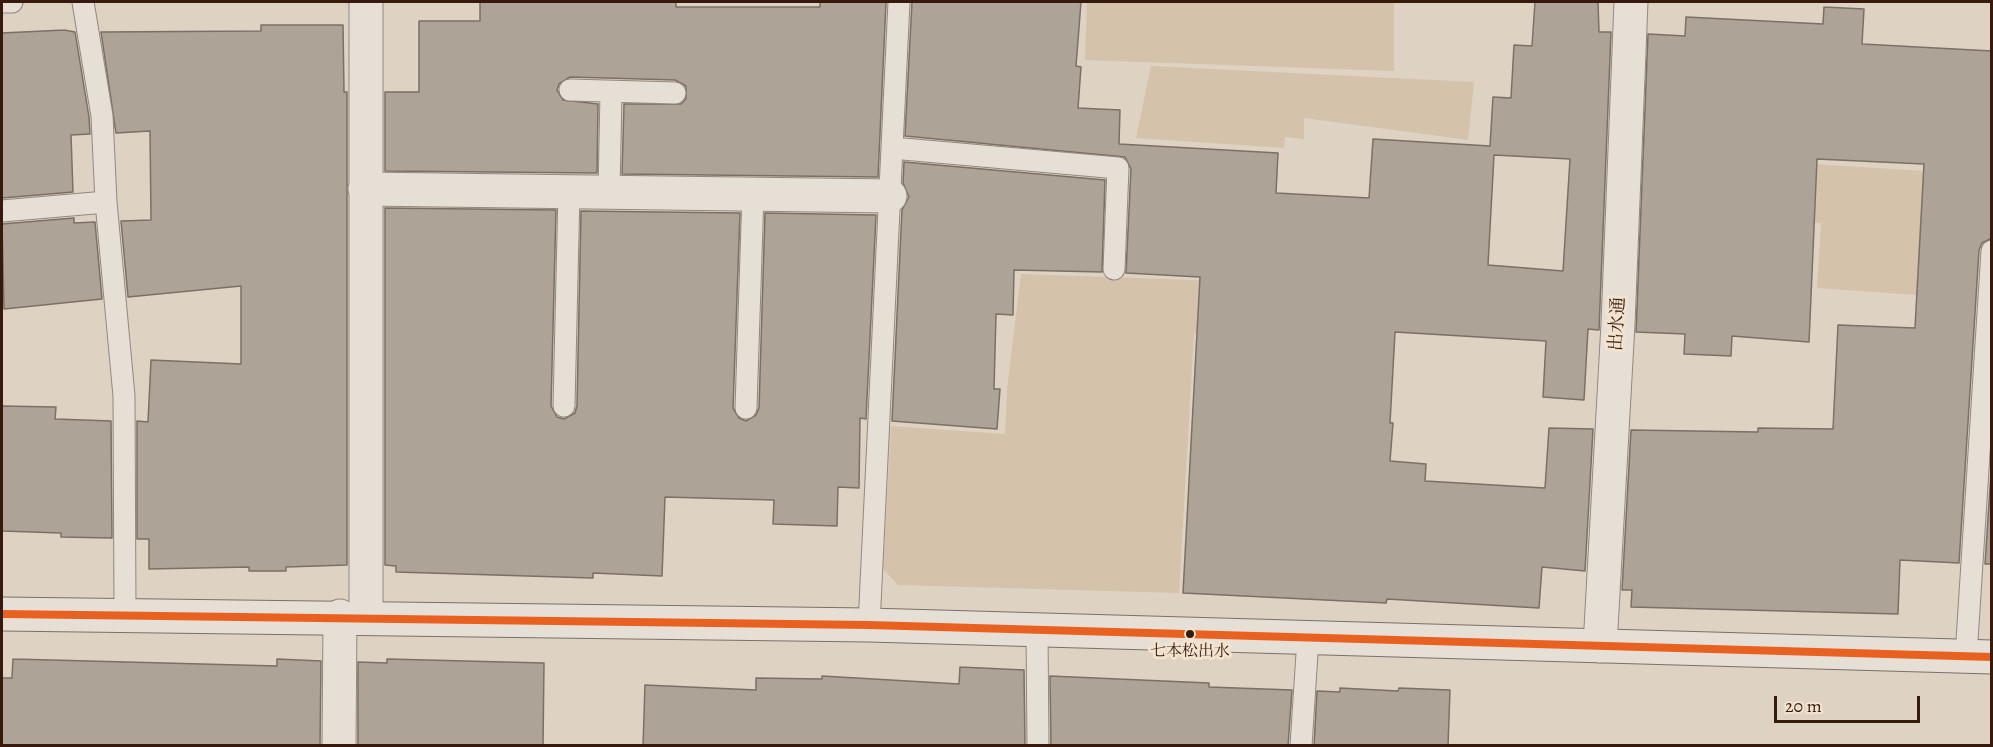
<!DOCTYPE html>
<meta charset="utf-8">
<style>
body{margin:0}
#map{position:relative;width:1993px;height:747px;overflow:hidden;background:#ded2c2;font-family:Alegreya,serif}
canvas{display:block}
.frame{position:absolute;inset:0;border:3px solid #381a0d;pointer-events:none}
.scale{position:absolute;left:1774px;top:696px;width:146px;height:27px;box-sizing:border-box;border:3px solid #381a0d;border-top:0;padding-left:8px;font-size:18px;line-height:21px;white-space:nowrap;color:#381a0d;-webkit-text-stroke:4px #f2e3cf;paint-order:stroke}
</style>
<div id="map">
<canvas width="1993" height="747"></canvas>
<div class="frame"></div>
<div class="scale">20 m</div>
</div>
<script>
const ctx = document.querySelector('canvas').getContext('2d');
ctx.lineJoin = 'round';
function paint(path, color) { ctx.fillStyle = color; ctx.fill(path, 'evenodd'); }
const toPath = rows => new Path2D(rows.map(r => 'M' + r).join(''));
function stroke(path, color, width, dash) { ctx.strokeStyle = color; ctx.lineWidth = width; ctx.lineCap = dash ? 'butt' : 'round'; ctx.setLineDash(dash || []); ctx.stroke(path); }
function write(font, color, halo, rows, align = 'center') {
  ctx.font = font + ' Alegreya,"Noto Serif JP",serif'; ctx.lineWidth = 6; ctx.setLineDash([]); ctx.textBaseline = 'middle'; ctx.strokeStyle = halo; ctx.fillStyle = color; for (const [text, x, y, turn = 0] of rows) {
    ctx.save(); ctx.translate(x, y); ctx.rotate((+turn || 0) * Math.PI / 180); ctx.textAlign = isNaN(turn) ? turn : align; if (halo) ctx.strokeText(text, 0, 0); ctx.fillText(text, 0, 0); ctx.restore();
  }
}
paint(toPath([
 [1087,2,1394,2,1394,71,1085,60],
 [1151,66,1474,82,1468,140,1304,118,1304,139,1285,137,1284,148,1136,138],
 [1796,163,1925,171,1917,295,1817,288,1821,223,1802,221],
 [1021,274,1276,283,1272,336,1194,333,1179,593,898,585,883,569,891,426,1005,434,1007,389]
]), '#d5c2ab');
const building = toPath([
 [480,2,676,2,676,7,820,7,820,2,886,2,878,177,622,174,624,104,681,104,686,99,686,86,675,80,570,77,559,84,557,90,563,100,598,104,597,173,385,171,385,92,419,92,419,21,480,21,480,2],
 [912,2,1081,2,1076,66,1081,67,1078,108,1120,110,1119,144,1278,153,1276,193,1369,198,1373,139,1490,146,1493,97,1511,98,1514,45,1532,46,1535,2,1598,2,1599,32,1611,32,1599,330,1588,329,1584,400,1543,397,1546,341,1395,332,1390,423,1393,423,1390,461,1426,464,1425,481,1545,488,1549,428,1593,429,1585,571,1542,567,1539,608,1387,599,1386,603,1183,593,1200,277,1126,273,1131,169,1125,157,905,136,912,2],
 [1494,155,1570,159,1563,271,1488,265,1494,155],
 [1824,7,1864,9,1862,44,1992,51,1992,238,1982,243,1979,250,1959,563,1900,560,1898,614,1631,607,1632,590,1622,590,1631,430,1758,432,1758,428,1833,429,1838,325,1915,328,1924,164,1817,159,1809,342,1732,336,1731,356,1684,354,1685,334,1636,332,1648,34,1685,36,1686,17,1823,24,1824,7],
 [261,25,343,25,344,92,347,92,347,565,286,567,286,571,249,571,249,567,149,569,149,539,137,539,137,421,148,422,151,360,241,364,241,286,128,297,121,221,151,220,150,131,116,133,101,32,261,31,261,25],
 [64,30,75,32,89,117,90,134,71,135,73,192,2,198,2,33,64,30],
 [904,162,1105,180,1102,272,1014,270,1013,315,996,314,994,389,1000,389,997,429,892,421,902,210,909,197,903,183,904,162],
 [385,208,556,210,551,406,557,417,564,419,575,413,577,406,581,211,740,213,733,408,739,418,746,421,756,415,759,408,765,213,876,215,866,419,860,418,859,488,838,487,837,526,773,524,774,500,665,497,662,576,593,573,593,578,396,572,396,566,385,565,385,208],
 [74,218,74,223,95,222,102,299,4,309,2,224,74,218],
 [2,406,56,407,55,419,111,421,112,538,61,537,61,533,2,531,2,406],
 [1992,458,1992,564,1985,564,1992,458],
 [13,659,277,666,277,659,321,661,320,746,2,746,2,678,12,678,13,659],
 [387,659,544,663,543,746,358,746,358,662,387,663,387,659],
 [960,667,1024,670,1025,746,643,746,645,685,756,690,756,678,822,679,822,676,959,684,960,667],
 [1050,676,1209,683,1209,687,1292,690,1288,746,1051,746,1050,676],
 [1340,688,1398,691,1399,688,1450,690,1448,746,1314,746,1317,691,1340,692,1340,688]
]);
paint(building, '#ada397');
stroke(building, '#7b7066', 1.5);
const lane = toPath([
 [2,2,12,2],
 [83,2,102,116,106,202,124,396,125,614],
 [570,90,675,93],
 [892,148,1118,168,1114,269],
 [609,193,611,92],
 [2,211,106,202],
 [564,406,569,192],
 [746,408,753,194],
 [869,625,899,2],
 [1037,630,1038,746],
 [1966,656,1992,251],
 [1301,746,1308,638]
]);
const street = toPath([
 [366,2,366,617],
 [365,189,890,196],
 [1600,646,1618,324,1631,2],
 [339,746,340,616]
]);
const secondary = toPath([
 [2,614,869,625,1992,657]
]);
stroke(lane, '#93887e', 23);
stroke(street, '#93887e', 35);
stroke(secondary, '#7b7066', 35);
stroke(lane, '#e6dfd6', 21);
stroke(street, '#e6dfd6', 33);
stroke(secondary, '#e6dfd6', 33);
stroke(toPath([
 [2,614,869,625,1992,657]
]), '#e96121', 8);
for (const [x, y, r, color] of [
 [1190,634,5,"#381a0d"]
]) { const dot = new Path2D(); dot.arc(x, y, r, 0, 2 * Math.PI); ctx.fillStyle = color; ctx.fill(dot); stroke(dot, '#f2e3cf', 2); }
write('16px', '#381a0d', '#f2e3cf', [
 ["七本松出水",1190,652]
]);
write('18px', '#381a0d', '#f2e3cf', [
 ["出水通",1618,324,-87]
]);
</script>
